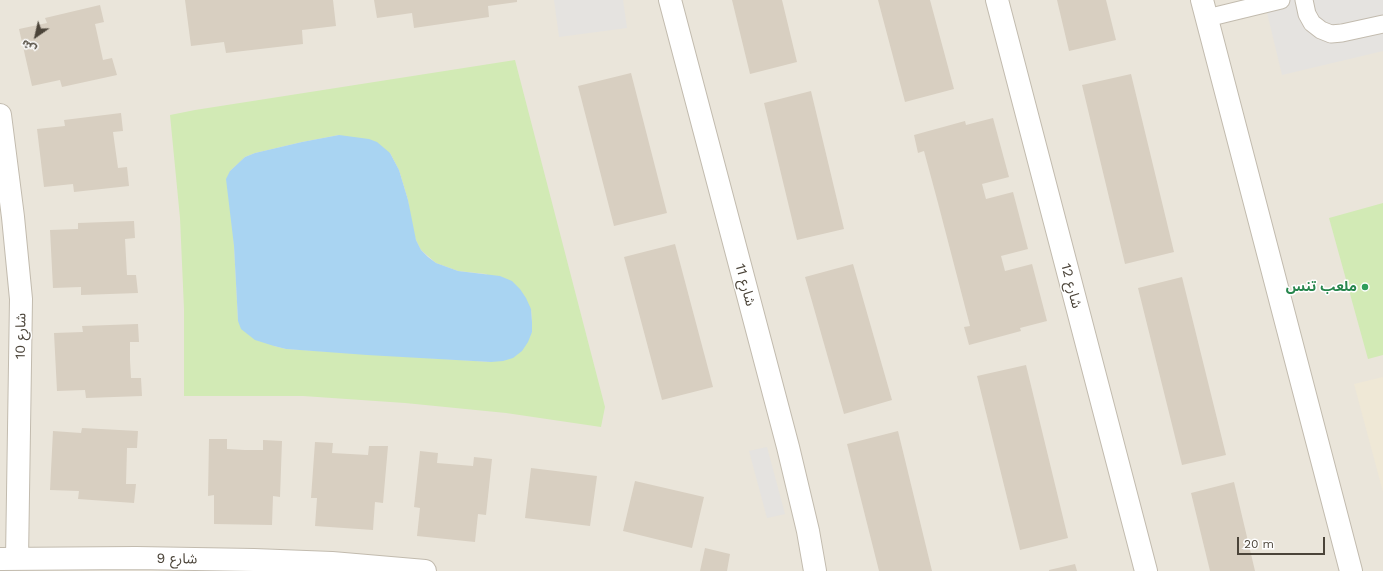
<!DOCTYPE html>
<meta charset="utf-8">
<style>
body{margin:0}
#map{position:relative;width:1383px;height:571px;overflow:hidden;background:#f6f3ec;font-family:"Work Sans","Noto Sans Arabic",sans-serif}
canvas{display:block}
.north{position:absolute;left:16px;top:16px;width:40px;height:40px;-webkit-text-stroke:3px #fff;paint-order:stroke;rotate:214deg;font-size:11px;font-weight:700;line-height:16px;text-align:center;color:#4b4439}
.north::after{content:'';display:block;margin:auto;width:14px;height:18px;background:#4b4439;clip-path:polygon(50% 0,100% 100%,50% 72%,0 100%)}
.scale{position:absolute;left:1237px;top:537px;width:88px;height:18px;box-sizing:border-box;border:2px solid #4b4439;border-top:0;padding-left:5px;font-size:12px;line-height:14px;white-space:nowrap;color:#4b4439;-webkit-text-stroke:3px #fff;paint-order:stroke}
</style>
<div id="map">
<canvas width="1383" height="571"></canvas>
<div class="north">ش</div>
<div class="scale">20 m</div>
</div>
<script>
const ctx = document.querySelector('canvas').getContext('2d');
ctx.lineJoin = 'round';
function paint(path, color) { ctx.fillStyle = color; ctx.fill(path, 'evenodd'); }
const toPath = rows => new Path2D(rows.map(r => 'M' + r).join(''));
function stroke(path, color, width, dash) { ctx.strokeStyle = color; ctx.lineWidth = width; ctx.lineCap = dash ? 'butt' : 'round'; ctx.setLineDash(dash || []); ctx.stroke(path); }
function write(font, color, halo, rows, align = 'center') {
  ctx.font = font + ' "Work Sans","Noto Sans Arabic",sans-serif'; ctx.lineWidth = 3; ctx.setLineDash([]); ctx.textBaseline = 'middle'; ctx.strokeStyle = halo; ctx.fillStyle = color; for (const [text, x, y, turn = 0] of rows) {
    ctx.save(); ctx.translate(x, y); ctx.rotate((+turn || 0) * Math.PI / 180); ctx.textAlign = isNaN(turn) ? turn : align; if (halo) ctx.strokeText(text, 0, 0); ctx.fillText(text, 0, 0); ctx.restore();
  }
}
paint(toPath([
 [0,0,1383,0,1383,571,0,571]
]), '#eae5da');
paint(toPath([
 [1383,377,1383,492,1354,384]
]), '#efe8d6');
paint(toPath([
 [515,60,605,407,601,427,506,413,405,403,303,396,184,396,184,309,180,218,170,115,195,110],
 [339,135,390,153,399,170,408,200,412,228,416,240,421,250,436,263,458,271,486,274,531,309,532,322,532,332,491,362,286,349,274,346,238,321,230,171,245,157,255,153,302,142],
 [1383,203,1383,355,1368,359,1329,218]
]), '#d2eab5');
paint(toPath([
 [554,0,623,0,627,28,559,37],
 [1264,0,1383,0,1383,51,1282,75],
 [767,447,785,514,767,518,749,451]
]), '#e5e3e0');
paint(toPath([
 [339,135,369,139,377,142,390,153,399,170,408,200,416,240,421,250,428,257,436,263,458,271,500,276,512,281,520,289,526,298,531,309,532,322,532,332,528,342,522,351,513,358,503,361,491,362,367,355,286,349,274,346,255,340,241,329,238,321,234,246,226,179,230,171,245,157,255,153,302,142]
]), '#a9d4f2');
paint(toPath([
 [185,0,333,0,336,26,302,30,303,44,226,53,224,42,191,46],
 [374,0,517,0,517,2,488,6,489,17,414,28,412,13,377,18],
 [732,0,782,0,797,62,750,74],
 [878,0,930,0,954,89,905,102],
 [1057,0,1106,0,1116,40,1069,51],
 [100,5,104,22,95,24,103,60,112,58,117,75,62,87,60,80,32,86,19,29,47,23,45,18],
 [631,73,667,213,614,226,578,86],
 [1131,74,1174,252,1125,264,1082,85],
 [811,91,844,229,797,240,764,103],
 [121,113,123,131,113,132,118,168,127,167,129,186,74,192,73,184,44,187,37,129,65,126,64,120],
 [993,118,1009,177,982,184,986,199,1013,192,1028,249,1001,256,1005,271,1032,264,1047,321,1020,328,1021,331,969,345,964,327,970,326,938,203,924,151,918,153,914,135,965,121,966,125],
 [134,221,135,238,125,239,127,275,136,275,138,293,81,295,81,287,53,288,50,230,78,229,78,223],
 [675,244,713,387,662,400,624,257],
 [853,264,892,400,844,414,805,277],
 [1182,277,1226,455,1182,465,1138,288],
 [138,324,139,342,130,342,130,360,131,378,141,378,142,396,86,398,85,390,57,391,54,333,83,332,82,326],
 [1026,365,1068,538,1020,550,977,376],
 [82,428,138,431,137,448,127,448,126,484,136,484,134,503,78,499,79,491,50,490,53,431,81,433],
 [898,431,932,571,879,571,847,444],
 [209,439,227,439,227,449,245,450,263,450,263,440,282,441,280,497,273,496,272,525,214,524,214,495,208,496],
 [315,442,333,443,332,453,368,455,369,446,388,446,383,503,375,502,373,530,315,526,317,498,311,498],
 [420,451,438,453,437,463,473,466,474,457,492,459,486,515,478,514,475,542,417,536,420,508,414,507],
 [531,468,597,476,590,526,525,518],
 [635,481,704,497,692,548,623,531],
 [1234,482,1255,571,1210,571,1191,493],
 [705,548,730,554,727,571,700,571],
 [1075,564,1077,571,1049,571,1049,570]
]), '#d8cfc1');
const service = toPath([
 [1304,0,1307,14,1312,23,1321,30,1331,34,1342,33,1383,24],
 [1207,18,1281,0]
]);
const minor = toPath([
 [670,0,788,447,808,531,815,571],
 [997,0,1146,571],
 [1202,0,1351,571],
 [0,115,13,217,21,299,17,559],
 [0,559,136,558,254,560,332,563,425,571]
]);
stroke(service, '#c2bbae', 19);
stroke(minor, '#c2bbae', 24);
stroke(service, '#fff', 17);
stroke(minor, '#fff', 22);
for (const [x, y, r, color] of [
 [1365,287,4,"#2e9e5b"]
]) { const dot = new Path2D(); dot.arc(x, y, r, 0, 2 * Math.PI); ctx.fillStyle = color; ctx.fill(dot); stroke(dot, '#fff', 1.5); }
write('14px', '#4b4439', '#fff', [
 ["شارع 11",745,285,75],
 ["شارع 12",1071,286,75],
 ["شارع 10",21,336,-89],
 ["شارع 9",177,559,1]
]);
write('bold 14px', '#27864d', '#fff', [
 ["ملعب تنس",1357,287]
], 'right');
</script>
